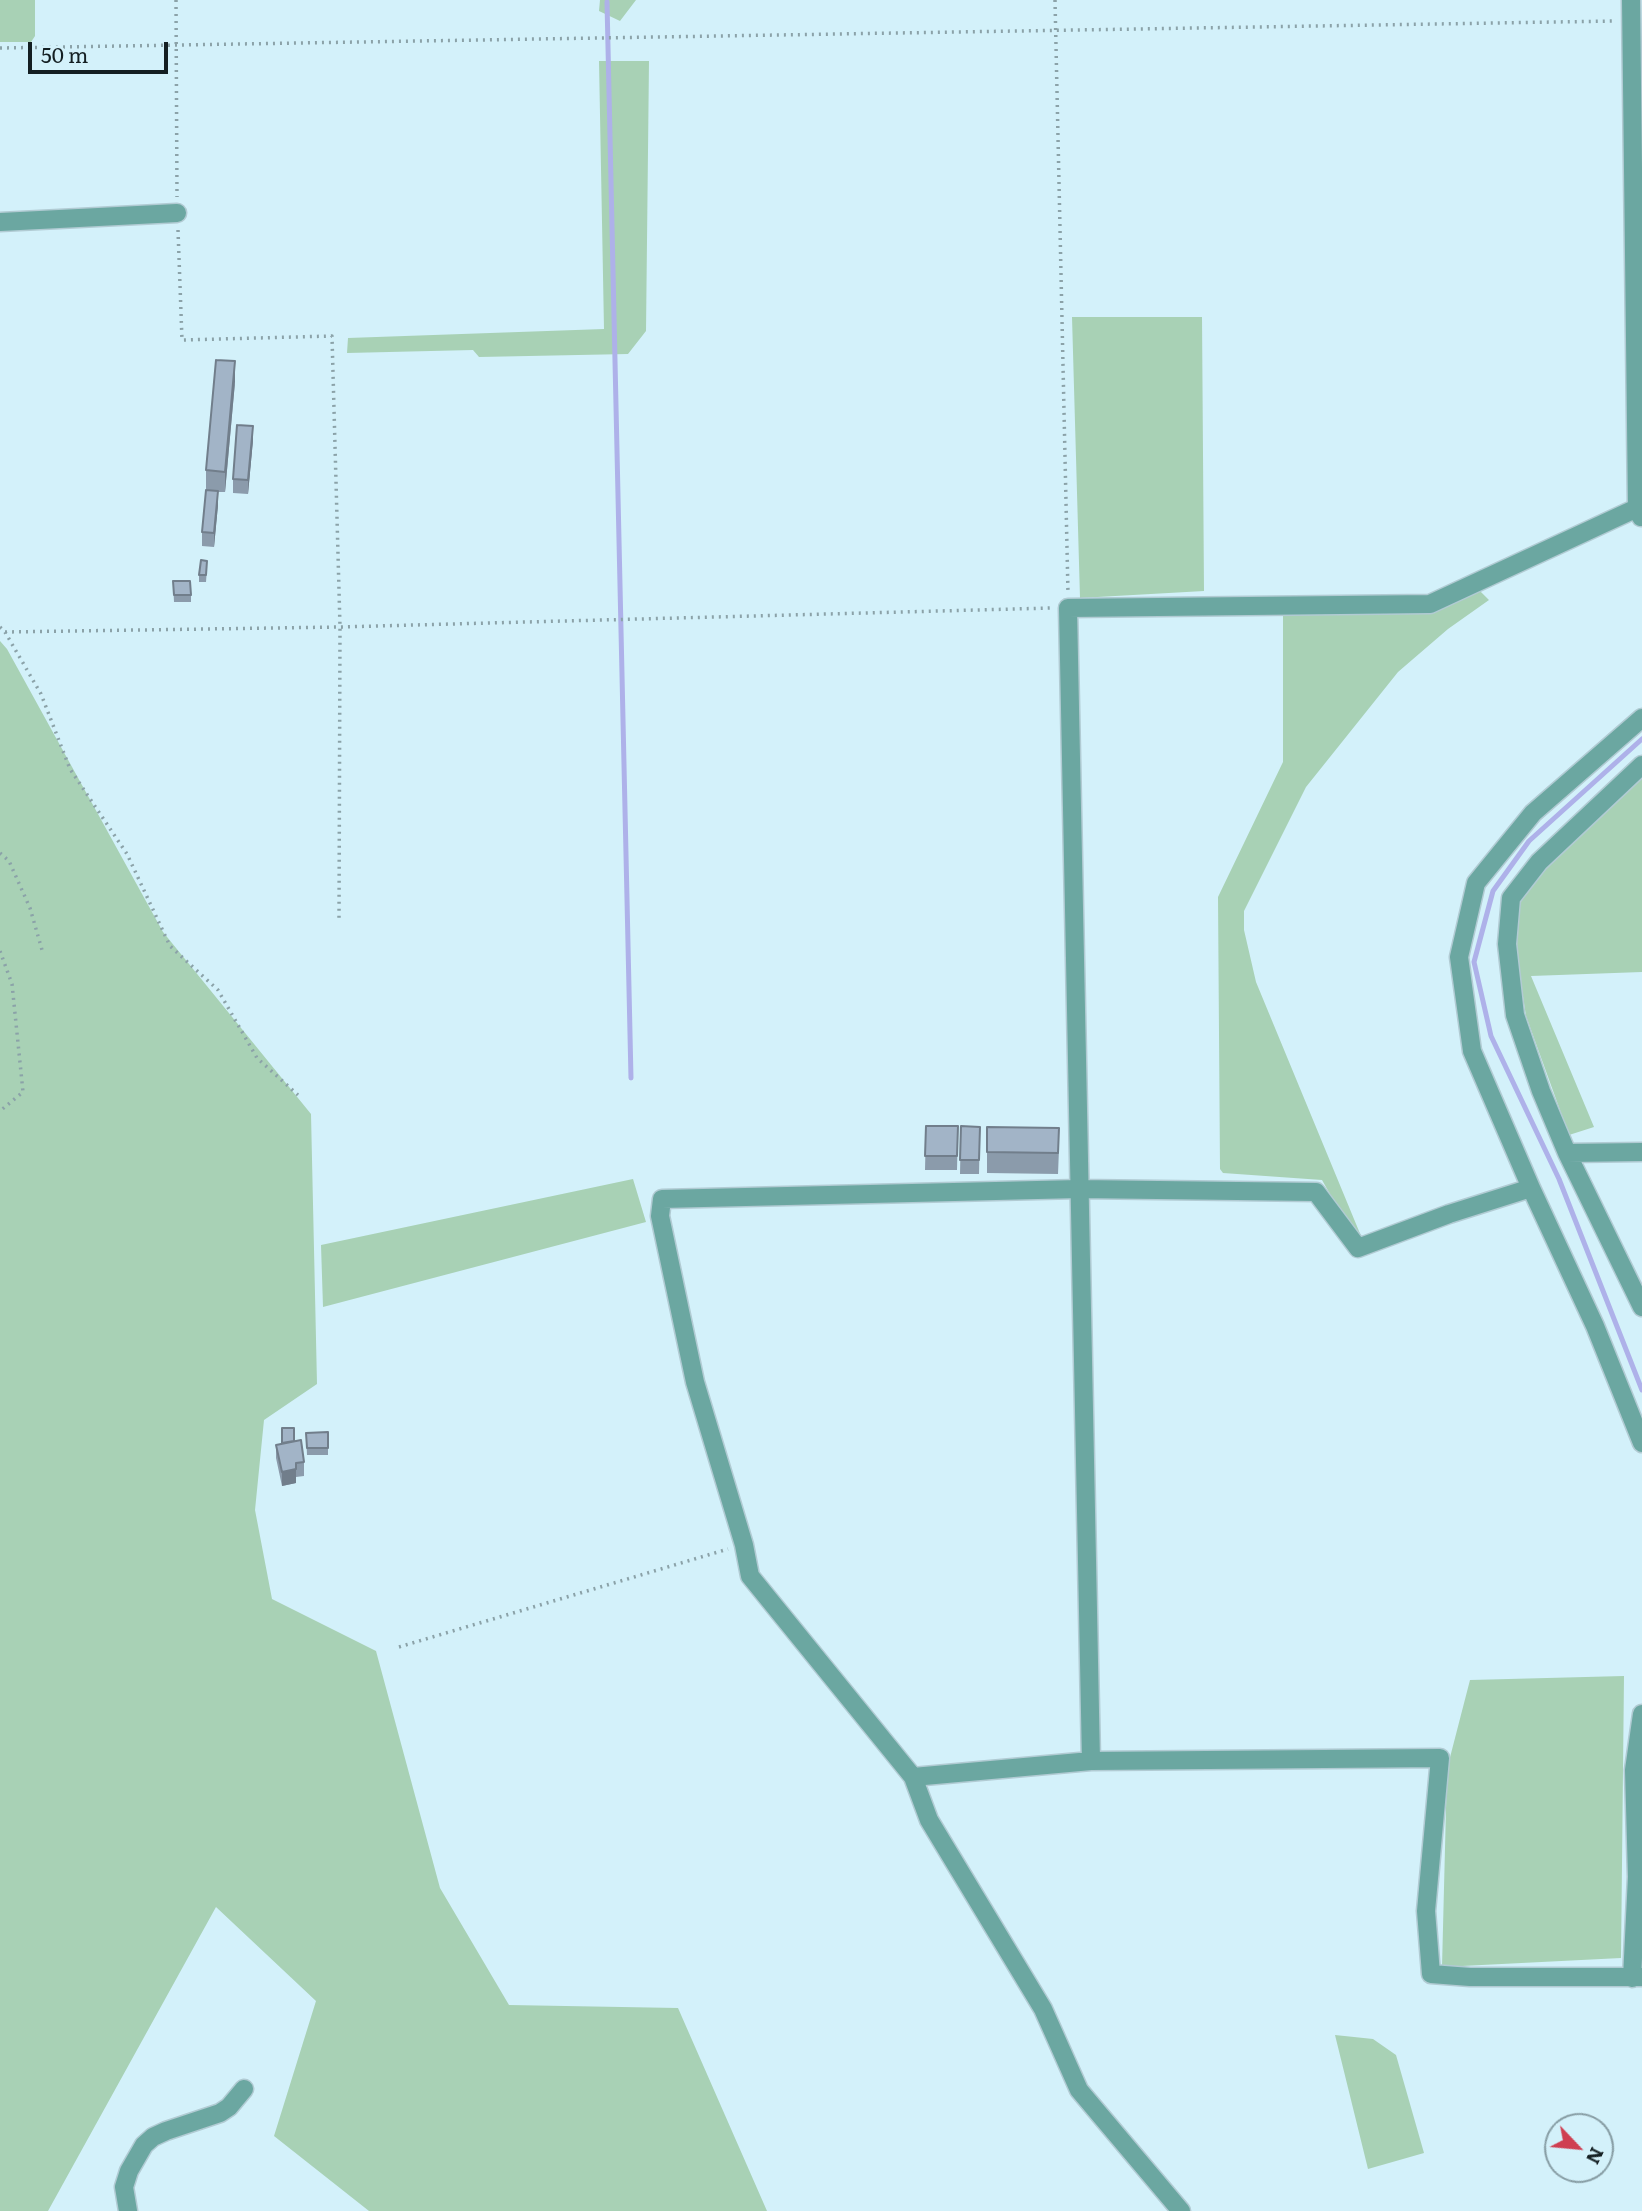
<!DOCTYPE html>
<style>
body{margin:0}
#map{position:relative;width:1642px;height:2211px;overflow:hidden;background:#d3f1fa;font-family:Literata,serif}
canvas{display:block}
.north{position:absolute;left:1544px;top:2113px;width:70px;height:70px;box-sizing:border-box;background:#d3f1fa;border:2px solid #879da4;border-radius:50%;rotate:116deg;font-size:19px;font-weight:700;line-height:28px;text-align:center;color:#141f22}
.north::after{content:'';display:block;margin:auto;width:24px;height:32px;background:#cf3f51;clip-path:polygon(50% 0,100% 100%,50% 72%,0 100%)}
.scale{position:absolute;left:28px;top:42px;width:140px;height:32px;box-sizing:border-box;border:4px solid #141f22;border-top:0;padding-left:9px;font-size:21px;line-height:24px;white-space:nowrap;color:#141f22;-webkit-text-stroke:5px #d3f1fa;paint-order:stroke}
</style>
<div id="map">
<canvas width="1642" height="2211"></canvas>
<div class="north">N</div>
<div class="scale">50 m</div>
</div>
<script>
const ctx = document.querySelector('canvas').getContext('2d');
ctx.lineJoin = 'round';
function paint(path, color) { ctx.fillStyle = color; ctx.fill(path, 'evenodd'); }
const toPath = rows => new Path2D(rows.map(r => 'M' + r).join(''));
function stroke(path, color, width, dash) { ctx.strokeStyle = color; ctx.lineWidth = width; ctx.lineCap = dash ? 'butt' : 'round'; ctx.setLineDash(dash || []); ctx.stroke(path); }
paint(toPath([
 [0,0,35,0,35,36,31,42,0,42],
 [600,0,636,0,620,21,599,11],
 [599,61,649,61,646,331,628,354,479,357,473,350,347,353,348,338,604,329],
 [1072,317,1202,317,1204,591,1080,598],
 [1479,590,1489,600,1448,629,1398,672,1306,787,1244,911,1244,930,1256,982,1361,1236,1352,1233,1322,1180,1223,1173,1220,1169,1218,897,1283,762,1283,614,1434,612],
 [0,641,7,649,163,932,311,1114,317,1384,264,1420,255,1510,272,1599,376,1651,440,1888,509,2005,678,2008,767,2211,369,2211,274,2136,316,2001,216,1907,48,2211,0,2211],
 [1642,773,1642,972,1531,976,1594,1127,1569,1135,1526,1016,1516,952,1516,906,1541,871],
 [633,1179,646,1222,323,1307,321,1245],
 [1624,1676,1621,1958,1442,1967,1447,1769,1470,1680],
 [1335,2035,1373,2039,1396,2055,1424,2153,1368,2169]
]), '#a8d1b5');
stroke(toPath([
 [607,2,631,1078],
 [1642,739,1529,841,1493,891,1474,962,1491,1036,1559,1179,1642,1390]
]), '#aeb1e9', 5);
const minor = toPath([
 [1631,0,1637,508,1641,517],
 [0,222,177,213],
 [1642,765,1539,862,1511,898,1507,944,1515,1015,1541,1091,1567,1153,1642,1152],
 [1567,1153,1642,1307],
 [1531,1188,1595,1326,1642,1443],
 [1091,1761,1068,608,1430,604,1637,508],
 [913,1777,1091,1761,1440,1758,1426,1911,1431,1974,1470,1977,1642,1977],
 [1632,1978,1637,1877,1634,1770,1642,1714],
 [128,2211,124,2187,129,2171,144,2145,153,2137,166,2131,220,2113,229,2107,244,2089],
 [1181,2211,1079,2090,1043,2009,929,1820,913,1777,750,1576,744,1545,695,1382,660,1216,662,1199,1079,1189,1316,1192,1358,1248,1449,1214,1531,1188,1472,1051,1459,957,1476,883,1533,813,1642,718]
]);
stroke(minor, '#b1cbd3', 21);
stroke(toPath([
 [176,0,177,197],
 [1055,0,1068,593],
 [0,48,1615,21],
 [178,230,182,340,332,336,340,627,339,921],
 [0,627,5,632,41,694,70,769,127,854,170,946,218,990,257,1058,298,1095],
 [5,632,340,627,1051,608],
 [0,853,9,861,30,908,42,950],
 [0,951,12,984,23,1092,0,1111],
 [399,1647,728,1549]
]), '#8ba2a8', 3.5, [2, 5]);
stroke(minor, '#6ba7a1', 18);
paint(toPath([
 [235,382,225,492,218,492,218,505,214,547,202,546,202,532,206,490,206,470],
 [253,440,248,494,233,493,233,479],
 [207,568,206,582,199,582,199,575],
 [173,581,191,595,191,602,174,602],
 [926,1126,958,1126,957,1170,925,1170],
 [961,1126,980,1127,979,1174,960,1174],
 [1059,1149,1058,1174,987,1173,987,1152],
 [328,1432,328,1455,307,1455,306,1433],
 [276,1445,304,1462,304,1476,296,1477,296,1483,282,1486,276,1458]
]), '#8b9bab');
paint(toPath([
 [235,361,235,382,225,492,225,472],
 [253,426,253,440,248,494,248,480],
 [218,491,218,505,214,547,214,533],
 [296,1469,296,1483,282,1486,282,1472]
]), '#717e8b');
const building = toPath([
 [216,360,235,361,225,472,206,470,216,360],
 [237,425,253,426,248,480,233,479,237,425],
 [206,490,218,491,214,533,202,532,206,490],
 [201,560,207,561,206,575,199,575,201,560],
 [173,581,190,581,191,595,174,595,173,581],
 [926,1126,958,1126,957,1156,925,1156,926,1126],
 [961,1126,980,1127,979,1160,960,1160,961,1126],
 [987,1127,1059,1128,1058,1153,987,1152,987,1127],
 [282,1428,294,1428,294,1441,282,1443,282,1428],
 [328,1432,328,1448,307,1448,306,1433,328,1432],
 [301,1440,304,1462,296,1463,296,1469,282,1472,276,1445,301,1440]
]);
paint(building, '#a2b4c7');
stroke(building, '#717e8b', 2);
</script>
